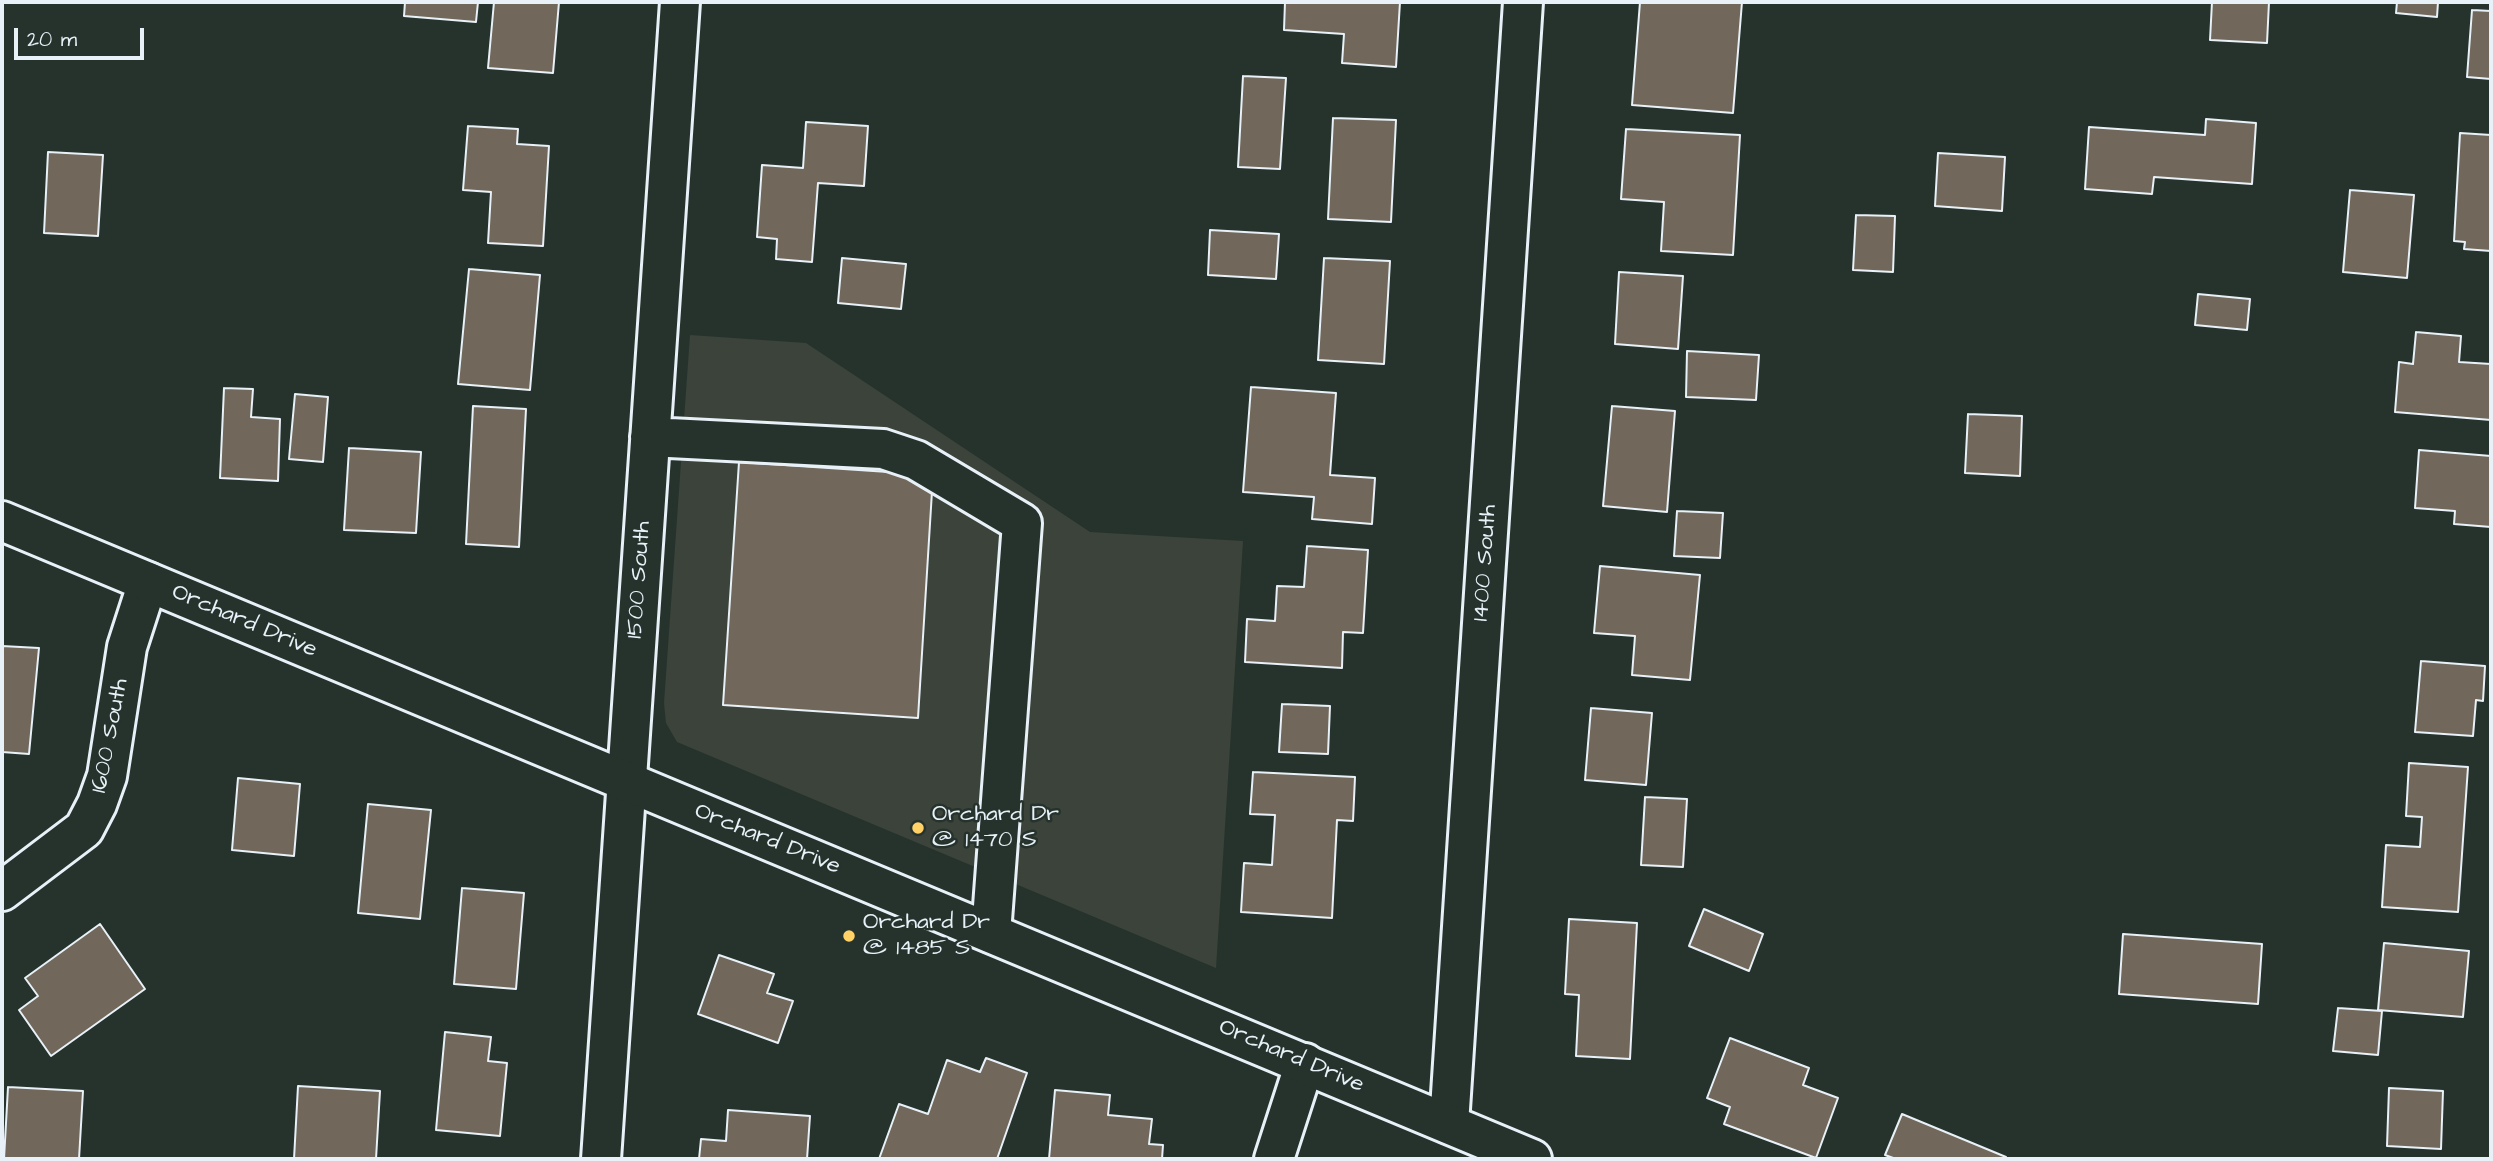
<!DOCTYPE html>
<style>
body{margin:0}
#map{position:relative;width:2493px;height:1161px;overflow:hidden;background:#26332d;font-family:"Architects Daughter",sans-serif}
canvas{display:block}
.frame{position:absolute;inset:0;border:4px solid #e8f1f8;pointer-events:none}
.scale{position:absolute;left:14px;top:28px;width:130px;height:32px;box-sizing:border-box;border:4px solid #e8f1f8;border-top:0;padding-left:9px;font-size:21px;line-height:24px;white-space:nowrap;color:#e8f1f8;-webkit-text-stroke:5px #26332d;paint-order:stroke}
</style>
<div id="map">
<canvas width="2493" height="1161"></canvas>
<div class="frame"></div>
<div class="scale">20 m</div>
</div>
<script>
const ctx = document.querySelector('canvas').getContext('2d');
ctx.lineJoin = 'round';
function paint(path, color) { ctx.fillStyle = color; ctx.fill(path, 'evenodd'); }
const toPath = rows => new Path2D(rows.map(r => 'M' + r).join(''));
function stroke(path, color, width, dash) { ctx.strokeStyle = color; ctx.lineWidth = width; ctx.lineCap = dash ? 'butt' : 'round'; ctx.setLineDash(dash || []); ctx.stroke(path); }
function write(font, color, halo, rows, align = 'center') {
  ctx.font = font + ' "Architects Daughter",sans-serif'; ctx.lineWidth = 5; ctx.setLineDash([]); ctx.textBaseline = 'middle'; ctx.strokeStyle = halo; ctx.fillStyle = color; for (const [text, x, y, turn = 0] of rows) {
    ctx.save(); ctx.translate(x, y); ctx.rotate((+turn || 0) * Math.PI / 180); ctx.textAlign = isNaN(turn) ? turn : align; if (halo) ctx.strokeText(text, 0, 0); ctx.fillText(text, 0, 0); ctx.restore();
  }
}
paint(toPath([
 [690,335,806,343,1090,532,1243,541,1216,968,677,742,666,723,664,703]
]), '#3c433a');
const building = toPath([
 [405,2,478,2,476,22,404,16,405,2],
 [494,2,559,2,553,73,488,68,494,2],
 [1285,2,1400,2,1396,67,1342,63,1344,34,1284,30,1285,2],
 [1640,2,1742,2,1733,113,1632,105,1640,2],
 [2212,2,2269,2,2267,43,2210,40,2212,2],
 [2397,2,2438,2,2437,17,2396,13,2397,2],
 [2472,10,2491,11,2491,79,2467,77,2472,10],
 [1243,76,1286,78,1280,169,1238,167,1243,76],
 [1333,118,1396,120,1391,222,1328,219,1333,118],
 [2206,119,2256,123,2252,184,2154,177,2152,194,2085,189,2089,127,2205,135,2206,119],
 [806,122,868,126,864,186,818,183,812,262,776,259,777,239,757,237,762,165,803,168,806,122],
 [468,126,518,129,517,144,549,146,543,246,488,243,491,192,463,190,468,126],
 [1626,129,1740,135,1733,255,1661,251,1664,202,1621,199,1626,129],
 [2460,133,2491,135,2491,251,2464,249,2465,242,2454,241,2460,133],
 [48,152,103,155,98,236,44,233,48,152],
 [1938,153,2005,157,2002,211,1935,206,1938,153],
 [2350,190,2414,195,2407,278,2343,272,2350,190],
 [1856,215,1895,216,1893,272,1853,270,1856,215],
 [1210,230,1279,234,1276,279,1208,275,1210,230],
 [842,258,906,264,901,309,838,303,842,258],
 [1324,258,1390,261,1384,364,1318,360,1324,258],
 [469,269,540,275,530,390,458,384,469,269],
 [1619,272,1683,276,1678,349,1615,344,1619,272],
 [2198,294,2250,299,2247,330,2195,325,2198,294],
 [2416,332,2461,336,2459,362,2491,364,2491,420,2395,412,2399,362,2413,364,2416,332],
 [1687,351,1759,355,1756,400,1686,397,1687,351],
 [1251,387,1336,393,1330,475,1375,478,1372,524,1312,519,1314,497,1243,492,1251,387],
 [224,388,253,389,251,417,280,419,278,481,220,478,224,388],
 [295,394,328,397,323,462,289,459,295,394],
 [473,406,526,409,519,547,466,544,473,406],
 [1612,406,1675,411,1667,512,1603,506,1612,406],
 [1968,414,2022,416,2020,476,1965,473,1968,414],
 [349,448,421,452,416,533,344,530,349,448],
 [2419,450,2491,456,2491,527,2454,524,2455,511,2415,508,2419,450],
 [739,462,933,475,918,718,723,705,739,462],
 [1677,511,1723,513,1720,558,1674,556,1677,511],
 [1307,546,1368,550,1363,633,1343,632,1342,668,1245,662,1247,619,1275,621,1277,586,1304,587,1307,546],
 [1600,566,1700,575,1690,680,1632,675,1635,636,1594,633,1600,566],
 [2,646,39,648,29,754,2,752,2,646],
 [2421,661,2485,666,2483,701,2476,700,2473,736,2415,732,2421,661],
 [1282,704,1330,706,1328,754,1279,752,1282,704],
 [1591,708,1652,713,1646,785,1585,780,1591,708],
 [2409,763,2468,767,2458,912,2382,907,2386,845,2420,847,2422,817,2406,816,2409,763],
 [1253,772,1355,777,1353,821,1337,820,1332,918,1241,912,1244,863,1272,865,1275,815,1250,814,1253,772],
 [238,778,300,784,294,856,232,850,238,778],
 [1645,797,1687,799,1683,867,1641,865,1645,797],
 [368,804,431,810,420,919,358,913,368,804],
 [462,888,524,893,516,989,454,984,462,888],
 [1704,909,1763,934,1749,971,1689,946,1704,909],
 [1569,919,1637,923,1630,1059,1576,1056,1579,995,1565,994,1569,919],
 [100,924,145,989,51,1056,19,1010,38,996,25,978,100,924],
 [2123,934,2262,944,2258,1004,2119,994,2123,934],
 [2384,943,2469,951,2463,1017,2378,1010,2384,943],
 [719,955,774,974,767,993,793,1001,778,1043,698,1014,719,955],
 [2338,1008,2382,1011,2378,1055,2333,1051,2338,1008],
 [445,1032,491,1037,488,1061,507,1063,500,1136,436,1130,445,1032],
 [1730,1038,1809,1068,1803,1085,1838,1098,1816,1158,1724,1124,1730,1107,1707,1098,1730,1038],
 [986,1058,1027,1073,997,1159,879,1159,899,1104,928,1114,947,1060,980,1072,986,1058],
 [298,1086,380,1091,376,1159,294,1159,298,1086],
 [8,1087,83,1091,79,1159,4,1159,8,1087],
 [2389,1088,2443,1091,2441,1149,2387,1146,2389,1088],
 [1055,1090,1110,1095,1108,1115,1152,1119,1149,1144,1163,1145,1162,1159,1049,1159,1055,1090],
 [728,1110,810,1116,807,1159,699,1159,701,1139,726,1141,728,1110],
 [1902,1114,2006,1157,2004,1159,1896,1159,1885,1155,1902,1114]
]);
paint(building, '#71675a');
stroke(building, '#e8f1f8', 2);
const minor = toPath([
 [650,437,883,449,916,460,1022,523,991,933],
 [2,891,84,829,97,804,107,776,127,647,148,582],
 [1449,1124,1523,2],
 [601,1159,680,2],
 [1274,1159,1305,1063]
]);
const major = toPath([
 [2,521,1532,1159]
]);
stroke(minor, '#e8f1f8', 44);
stroke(major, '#e8f1f8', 44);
stroke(minor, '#26332d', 38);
stroke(major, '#26332d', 38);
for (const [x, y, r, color] of [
 [918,828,7,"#ffd166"],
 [849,936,7,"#ffd166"]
]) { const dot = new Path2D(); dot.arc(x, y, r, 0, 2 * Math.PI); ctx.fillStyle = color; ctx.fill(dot); stroke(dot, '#26332d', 2.5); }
write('23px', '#e8f1f8', '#26332d', [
 ["1400 South",1486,563,-86],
 ["1500 South",640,580,-86],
 ["Orchard Drive",244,622,23],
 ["1600 South",111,736,-79],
 ["Orchard Drive",767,840,22],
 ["Orchard Drive",1291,1057,23]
]);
write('23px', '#e8f1f8', '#26332d', [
 ["Orchard Dr",932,815],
 ["@ 1470 S",932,841],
 ["Orchard Dr",863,923],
 ["@ 1485 S",863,949]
], 'left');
</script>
